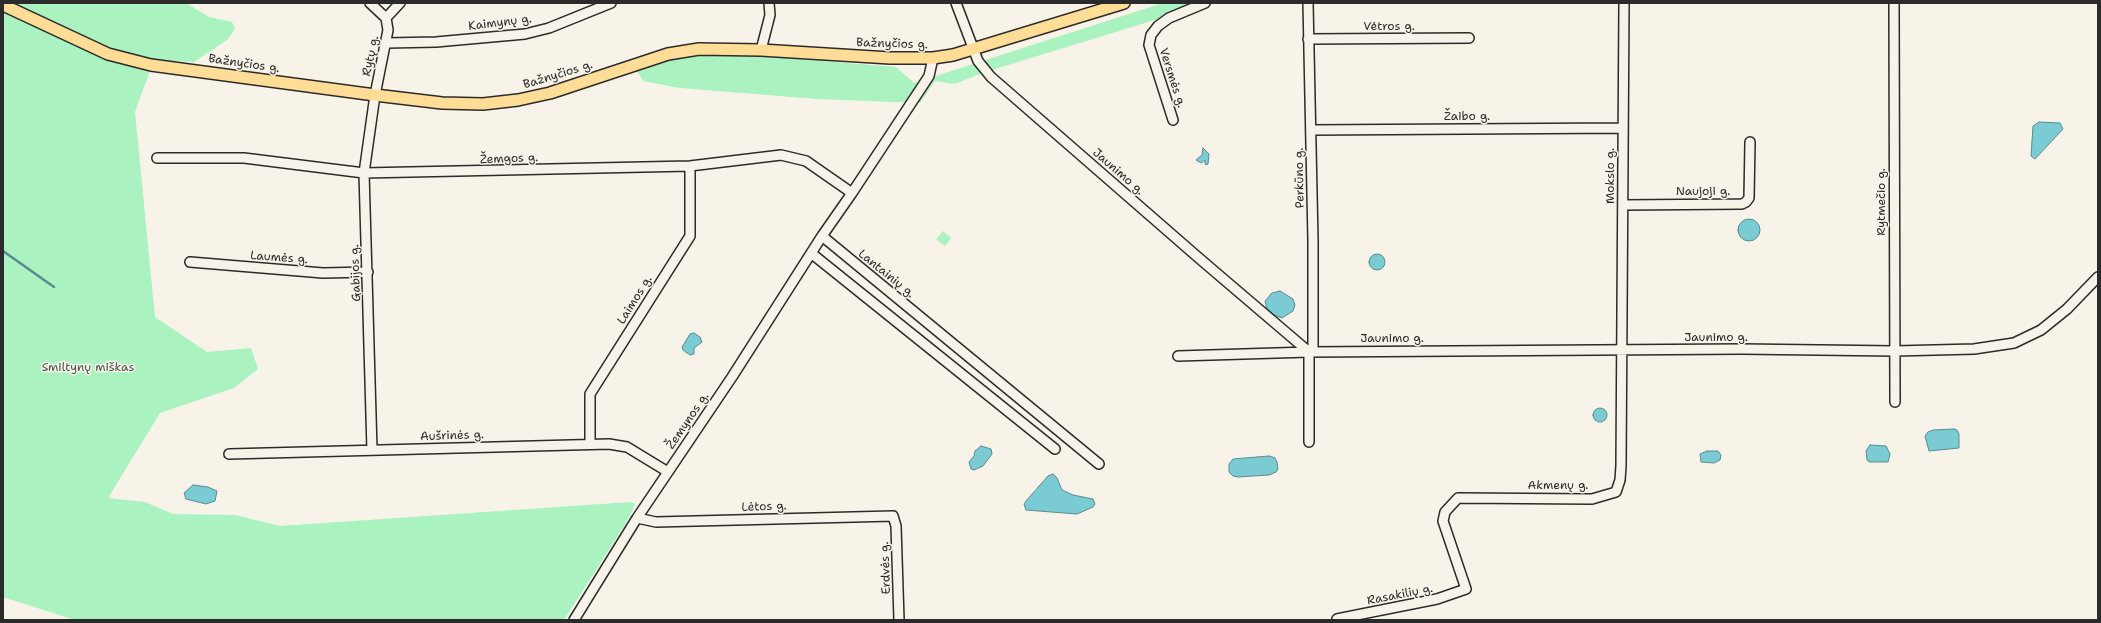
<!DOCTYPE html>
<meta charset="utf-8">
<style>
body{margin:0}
#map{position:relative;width:2101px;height:623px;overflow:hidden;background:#f7f3e8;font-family:"Shantell Sans",sans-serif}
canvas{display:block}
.frame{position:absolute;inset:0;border:4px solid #2b2b2b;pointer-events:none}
</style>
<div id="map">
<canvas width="2101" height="623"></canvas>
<div class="frame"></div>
</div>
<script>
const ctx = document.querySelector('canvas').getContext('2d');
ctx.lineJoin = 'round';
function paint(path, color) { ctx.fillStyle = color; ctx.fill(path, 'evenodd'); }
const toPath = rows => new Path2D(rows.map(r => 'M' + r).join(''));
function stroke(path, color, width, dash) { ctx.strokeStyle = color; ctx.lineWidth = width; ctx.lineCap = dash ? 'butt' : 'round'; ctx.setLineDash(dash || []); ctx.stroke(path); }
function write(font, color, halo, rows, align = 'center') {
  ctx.font = font + ' "Shantell Sans",sans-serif'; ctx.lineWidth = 3; ctx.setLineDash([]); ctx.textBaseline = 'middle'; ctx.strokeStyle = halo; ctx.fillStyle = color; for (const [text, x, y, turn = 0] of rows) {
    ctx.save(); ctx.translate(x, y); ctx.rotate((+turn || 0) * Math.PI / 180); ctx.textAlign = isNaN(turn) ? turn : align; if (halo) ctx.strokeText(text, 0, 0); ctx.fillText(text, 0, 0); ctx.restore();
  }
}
paint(toPath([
 [3,3,186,3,209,17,232,22,235,29,227,40,194,62,154,60,135,112,155,317,207,352,251,348,258,369,234,388,160,413,108,498,145,502,173,514,235,515,280,526,631,502,635,504,626,523,564,620,75,620,3,597],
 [1163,3,1210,3,982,73,955,84,935,81,920,103,817,99,680,88,643,81,637,71,669,60,700,55,761,56,896,67,914,83],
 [943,231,951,238,945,246,936,239]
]), '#aaf2bf');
const water = toPath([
 [2039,122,2060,123,2063,129,2035,159,2031,156,2033,126,2039,122],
 [1203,148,1209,154,1208,164,1206,165,1205,164,1205,160,1201,163,1196,160,1202,155,1203,148],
 '1738 230a11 11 0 1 1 22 0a11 11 0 1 1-22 0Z',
 '1369 262a8 8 0 1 1 16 0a8 8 0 1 1-16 0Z',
 [1280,291,1293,299,1295,305,1293,311,1282,318,1274,315,1267,309,1265,301,1272,293,1280,291],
 [694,333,700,337,702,342,694,348,694,354,690,355,683,350,682,347,690,334,694,333],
 '1593 415a7 7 0 1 1 14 0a7 7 0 1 1-14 0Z',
 [1954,429,1957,430,1959,434,1959,448,1929,451,1925,436,1928,432,1933,430,1954,429],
 [1870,445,1886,446,1890,454,1888,462,1869,462,1867,460,1866,451,1870,445],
 [981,446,991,449,992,454,983,466,974,470,971,469,969,462,974,456,975,451,981,446],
 [1707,451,1718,451,1721,455,1720,460,1714,463,1701,462,1700,454,1707,451],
 [1269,456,1275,458,1277,462,1278,469,1276,472,1269,475,1238,477,1233,476,1229,472,1229,464,1233,459,1269,456],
 [1053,474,1057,478,1062,490,1073,495,1093,499,1095,504,1093,507,1077,514,1026,510,1024,504,1026,501,1048,476,1053,474],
 [193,485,208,487,217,491,215,501,206,504,186,499,184,493,193,485]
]);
paint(water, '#7acbd4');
stroke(water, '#5a8b90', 1);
stroke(toPath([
 [3,251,54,287]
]), '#5a8b90', 2.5);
const minor = toPath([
 [370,3,386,18,388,30,375,95,364,173,372,450],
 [956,3,978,61,991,77,1200,259,1309,352,1309,442],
 [1308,3,1313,241,1313,352],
 [1894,3,1895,402],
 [386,18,400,3],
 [1308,39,1469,38],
 [387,43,436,42,525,34,549,28,611,3],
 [761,50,770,15,769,3],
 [1173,120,1149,45,1151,35,1158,26,1169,18,1205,3],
 [1311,130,1623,128],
 [157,158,244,158,364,173,690,166,781,155,806,161,852,193],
 [1624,205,1742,204,1746,202,1749,198,1750,142],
 [822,236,1099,464],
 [811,253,1055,449],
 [190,262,323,273,368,272],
 [1178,356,1309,352,1742,349,1895,351,1974,349,2014,343,2041,330,2067,309,2098,277],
 [590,443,590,394,690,236,690,166],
 [229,454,609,444,627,447,668,472],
 [637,518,656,522,893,516,896,526,899,620],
 [1337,619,1437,599,1466,589,1443,521,1445,512,1458,498,1592,499,1616,492,1620,480,1621,466,1624,3],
 [574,620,637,518,732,377,822,236,852,193,929,76,933,58]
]);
const major = toPath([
 [3,5,108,54,151,65,375,95,442,103,483,104,518,100,550,93,668,54,699,49,761,50,890,58,933,58,953,55,1124,3]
]);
stroke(minor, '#2b2b2b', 12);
stroke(major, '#2b2b2b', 14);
stroke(minor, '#f7f3e8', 9);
stroke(major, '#ffdd96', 11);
write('12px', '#2b2b2b', '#f7f3e8', [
 ["Kaimynų g.",500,23,-7],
 ["Vėtros g.",1389,27],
 ["Bažnyčios g.",892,44,2],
 ["Rytų g.",371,56,-78],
 ["Bažnyčios g.",244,64,8],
 ["Bažnyčios g.",558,75,-17],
 ["Versmės g.",1172,78,72],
 ["Žaibo g.",1467,117],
 ["Žemgos g.",509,159,-2],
 ["Jaunimo g.",1118,172,41],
 ["Mokslo g.",1611,176,-90],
 ["Perkūno g.",1300,178,-91],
 ["Naujoji g.",1703,192],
 ["Rytmečio g.",1882,202,-90],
 ["Laumės g.",279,258,4],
 ["Gabijos g.",356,273,-92],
 ["Lantainių g.",886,274,39],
 ["Laimos g.",635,300,-58],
 ["Jaunimo g.",1716,338],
 ["Jaunimo g.",1392,339],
 ["Žemynos g.",688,421,-56],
 ["Aušrinės g.",452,436,-2],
 ["Akmenų g.",1558,486],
 ["Lėtos g.",764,507,-2],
 ["Erdvės g.",886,568,-92],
 ["Rasakilių g.",1400,595,-11]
]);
write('12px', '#445349', '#f7f3e8', [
 ["Smiltynų miškas",88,368]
]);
</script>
